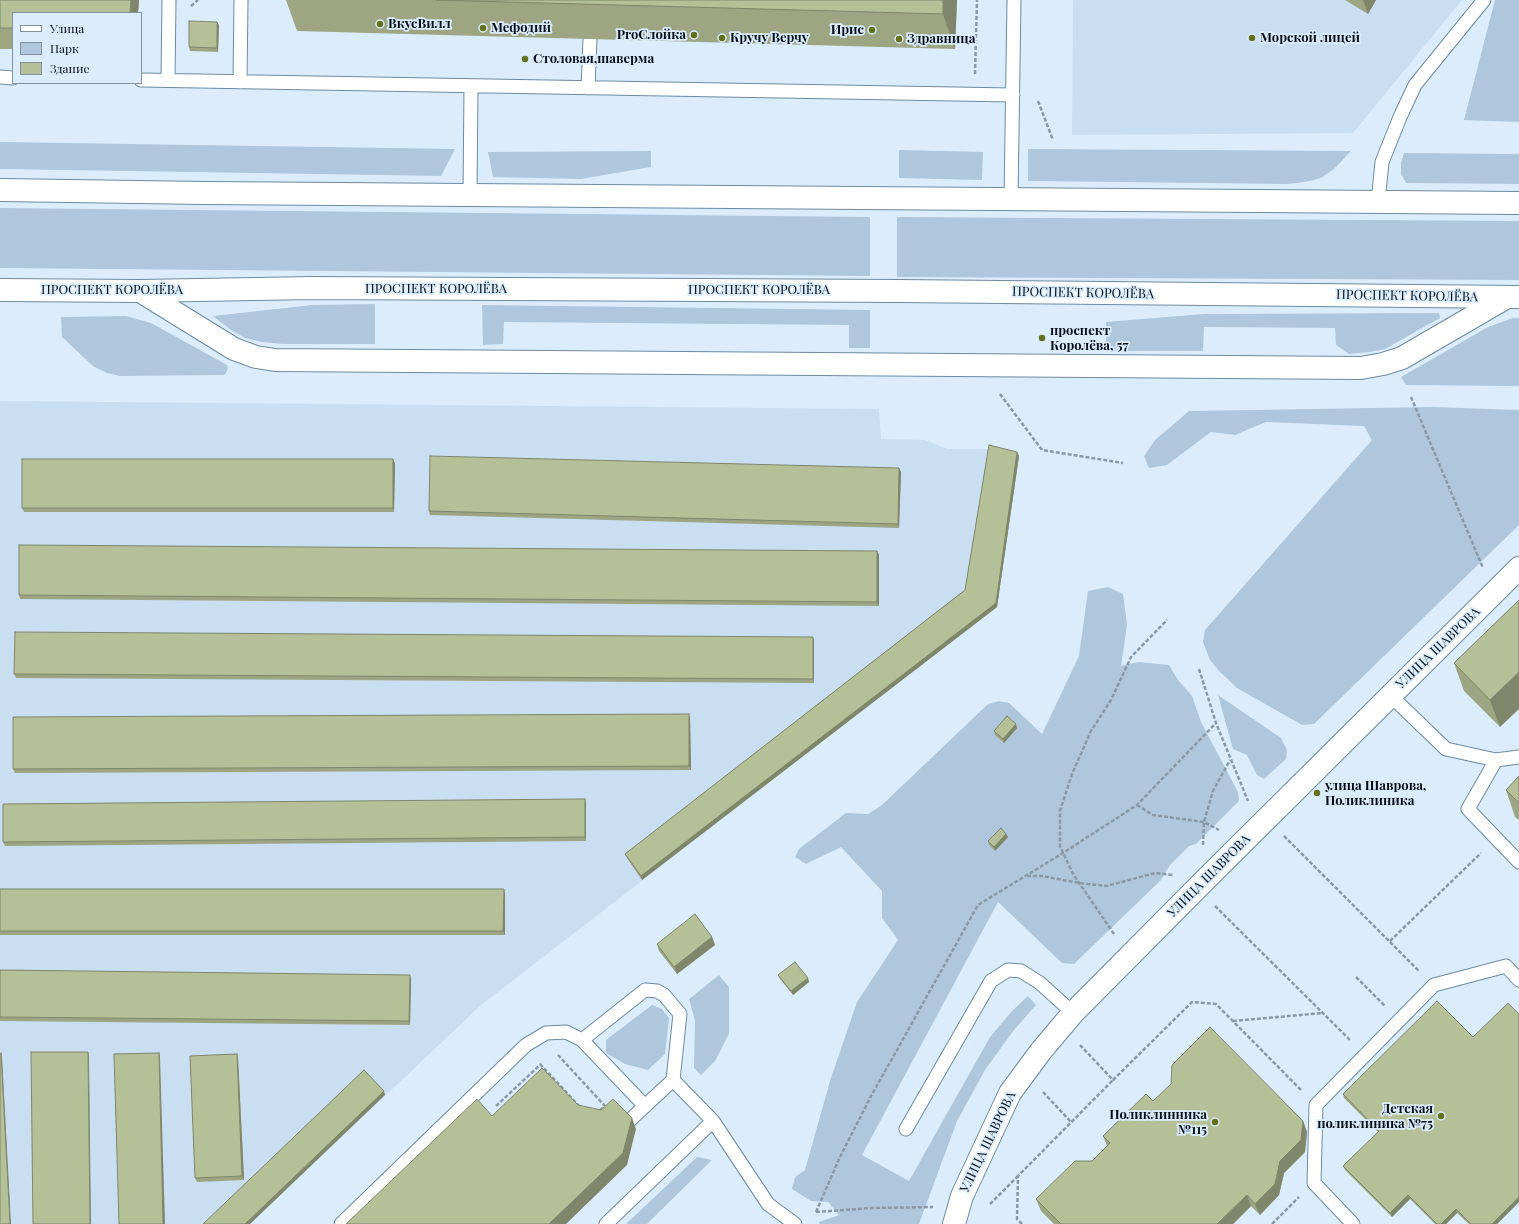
<!DOCTYPE html>
<meta charset="utf-8">
<style>
body{margin:0}
#map{position:relative;width:1519px;height:1224px;overflow:hidden;background:#dbedfd;font-family:"Playfair Display",serif}
canvas{display:block}
.legend{position:absolute;left:12px;top:12px;width:130px;height:72px;box-sizing:border-box;background:#dbedfd;border:1px solid #8593a0;margin:0;padding:5px 7px;list-style:none;font-size:12px;color:#040d15}
.legend li{display:flex;align-items:center;gap:8px;height:20px}
.legend b{width:20px;border:1px solid #8593a0}
</style>
<div id="map">
<canvas width="1519" height="1224"></canvas>
<ul class="legend">
<li><b style="height:5px;background:#fff"></b>Улица</li>
<li><b style="height:11px;background:#afc7dc"></b>Парк</li>
<li><b style="height:11px;background:#b6c098"></b>Здание</li>
</ul>
</div>
<script>
const ctx = document.querySelector('canvas').getContext('2d');
ctx.lineJoin = 'round';
function paint(path, color) { ctx.fillStyle = color; ctx.fill(path, 'evenodd'); }
const toPath = rows => new Path2D(rows.map(r => 'M' + r).join(''));
function stroke(path, color, width, dash) { ctx.strokeStyle = color; ctx.lineWidth = width; ctx.lineCap = dash ? 'butt' : 'round'; ctx.setLineDash(dash || []); ctx.stroke(path); }
function write(font, color, halo, rows, align = 'center') {
  ctx.font = font + ' "Playfair Display",serif'; ctx.lineWidth = 3.5; ctx.setLineDash([]); ctx.textBaseline = 'middle'; ctx.strokeStyle = halo; ctx.fillStyle = color; for (const [text, x, y, turn = 0] of rows) {
    ctx.save(); ctx.translate(x, y); ctx.rotate((+turn || 0) * Math.PI / 180); ctx.textAlign = isNaN(turn) ? turn : align; if (halo) ctx.strokeText(text, 0, 0); ctx.fillText(text, 0, 0); ctx.restore();
  }
}
paint(toPath([
 [1073,0,1462,0,1353,133,1072,135],
 [0,401,879,409,881,439,925,440,947,449,990,449,1019,456,997,607,481,1005,250,1224,0,1224]
]), '#c9def1');
paint(toPath([
 [1495,0,1519,0,1519,122,1464,120],
 [0,142,455,149,441,176,2,169,0,169],
 [1028,149,1351,151,1334,169,1321,178,1305,182,1288,184,1028,181],
 [899,150,983,152,982,180,899,178],
 [651,151,651,167,581,179,493,177,488,152],
 [1404,153,1519,154,1519,184,1406,183,1401,174,1401,163],
 [0,208,870,217,870,276,0,268],
 [897,217,1519,221,1519,280,897,277],
 [375,304,375,344,283,344,262,342,245,338,231,330,213,316,312,305],
 [482,305,870,310,870,348,849,348,849,325,504,322,503,344,483,345],
 [1439,313,1440,318,1385,349,1370,352,1349,354,1336,345,1335,328,1204,327,1203,351,1106,351,1106,322,1204,314],
 [126,316,151,323,227,365,228,368,226,373,224,375,120,376,107,373,93,366,62,337,61,317],
 [1513,318,1519,318,1519,386,1406,385,1401,377,1488,327],
 [1433,407,1519,410,1519,525,1314,724,1302,725,1237,688,1219,671,1210,660,1203,642,1205,630,1372,440,1364,426,1266,422,1235,435,1211,432,1167,465,1149,468,1144,456,1155,440,1189,411],
 [1108,587,1123,594,1127,625,1121,666,1139,662,1169,665,1178,680,1192,696,1201,722,1238,792,1239,801,1196,844,1189,846,1170,865,1161,880,1074,964,1062,963,998,902,862,1155,909,1181,990,1037,1013,1010,1028,996,1036,1005,1014,1030,985,1070,957,1121,919,1224,820,1224,819,1222,839,1215,828,1202,811,1201,792,1189,795,1177,805,1170,830,1081,857,1002,898,940,882,918,882,891,841,847,806,864,795,857,799,849,846,813,868,814,882,805,988,704,999,701,1009,703,1042,734,1079,656,1088,591],
 [1218,695,1281,738,1287,750,1286,759,1264,779,1257,775,1247,755,1233,749],
 [719,975,729,987,729,1034,715,1061,701,1075,694,1068,695,1021,689,999],
 [652,1005,662,1009,669,1018,665,1054,648,1070,625,1064,606,1053,606,1040],
 [697,1157,712,1160,647,1224,626,1224]
]), '#afc7dc');
const service = toPath([
 [0,77,13,78],
 [141,80,1013,95],
 [168,80,169,0],
 [240,82,241,0],
 [588,88,590,39],
 [470,195,471,86],
 [1011,199,1014,0],
 [1378,202,1382,162,1400,117,1415,85,1484,0],
 [1390,695,1446,749,1496,760,1519,757],
 [1496,760,1468,809,1519,862],
 [582,1040,645,990,657,991,664,995,680,1014,673,1080,713,1121,768,1204,795,1224],
 [628,1122,645,1106],
 [906,1129,991,981,1008,970,1021,971,1040,983,1073,1013],
 [341,1224,526,1045,546,1033,566,1032,582,1040,645,1106,673,1080],
 [606,1224,713,1121],
 [1353,1224,1314,1183,1316,1105,1434,985,1506,966,1519,980]
]);
const minor = toPath([
 [140,291,234,349,256,357,275,360,1361,368,1383,364,1402,358,1507,297]
]);
const tertiary = toPath([
 [0,190,206,193,1519,203],
 [0,290,140,291,313,288,898,291,1519,297],
 [954,1224,962,1196,1010,1093,1041,1051,1073,1013,1205,880,1519,568]
]);
stroke(service, '#6d8aa1', 15);
stroke(minor, '#6d8aa1', 24);
stroke(tertiary, '#6d8aa1', 24);
stroke(toPath([
 [191,6,198,0],
 [975,74,977,0],
 [1038,101,1053,140],
 [1000,394,1042,450,1123,463],
 [1411,397,1483,568],
 [1199,669,1216,723,1248,801],
 [1137,805,1153,815,1204,822,1219,830],
 [1284,836,1419,971],
 [1203,845,1204,822,1213,791,1230,760],
 [1027,876,1042,876,1079,883,1107,886,1155,873,1173,875],
 [1215,906,1351,1041],
 [1114,934,1073,874,1060,846,1060,811,1072,774,1091,731,1111,700,1131,657,1167,620],
 [1390,941,1481,853],
 [1356,977,1385,1006],
 [1233,1021,1323,1013],
 [1080,1045,1113,1080,1192,1002,1216,1004,1302,1091],
 [558,1055,605,1106,598,1112],
 [540,1064,581,1108],
 [1043,1092,1071,1122],
 [496,1106,541,1064],
 [990,1204,1018,1176],
 [816,1212,840,1157,870,1098,978,905,1063,853,1137,805,1216,723],
 [816,1212,872,1208,933,1207],
 [1022,1224,1017,1219,1018,1176,1113,1080],
 [1272,1224,1299,1197]
]), '#8a99a6', 2.5, [4, 2]);
stroke(service, '#fff', 13);
stroke(minor, '#fff', 22);
stroke(tertiary, '#fff', 22);
paint(toPath([
 [0,0,139,0,138,13,13,13,13,49,0,49],
 [286,0,957,0,955,49,297,31],
 [1345,0,1376,0,1368,14],
 [219,25,218,52,190,51,189,47],
 [1017,452,1019,456,997,607,642,880,627,858,625,854,965,590],
 [395,463,394,512,24,512,22,508],
 [901,472,899,528,430,515,429,511],
 [877,551,879,555,879,606,20,599,19,595],
 [1519,600,1500,727,1464,691,1454,663],
 [814,641,814,683,16,678,14,674],
 [690,718,691,770,15,773,13,769],
 [1017,728,1004,743,995,735,994,731],
 [1519,776,1519,820,1515,817,1506,790],
 [585,799,586,803,586,841,5,846,3,842],
 [1006,834,1008,837,995,851,989,845,988,841],
 [0,889,505,893,505,935,0,935],
 [712,937,715,945,677,974,659,951,657,944],
 [0,970,411,979,410,1025,0,1021],
 [778,975,808,978,809,982,793,995,780,979],
 [1519,1014,1519,1202,1497,1224,1469,1224,1457,1213,1446,1224,1435,1224,1410,1199,1392,1217,1345,1170,1343,1166,1378,1132,1344,1098,1343,1094,1473,1037],
 [237,1054,238,1058,244,1180,197,1182,195,1178],
 [1153,1101,1303,1121,1307,1132,1305,1152,1284,1173,1279,1195,1260,1215,1251,1206,1233,1224,1054,1224,1041,1211,1036,1199,1092,1161,1107,1146,1103,1136]
]), '#9da583');
paint(toPath([
 [131,0,139,0,138,13,130,13],
 [943,0,957,0,955,49,943,14],
 [1363,0,1376,0,1368,14],
 [217,22,219,25,218,52,217,48],
 [1017,452,1019,456,997,607,642,880,641,876,996,603],
 [393,459,395,463,394,512,393,508],
 [899,468,901,472,899,528,898,524],
 [877,551,879,555,879,606,877,602],
 [813,637,814,641,814,683,813,679],
 [1519,672,1519,709,1500,727,1490,700],
 [689,714,690,718,691,770,689,766],
 [1016,724,1017,728,1004,743,1003,739],
 [585,799,586,803,586,841,585,837],
 [1006,834,1008,837,995,851,994,847],
 [504,889,505,893,505,935,503,931],
 [712,937,715,945,677,974,674,967],
 [410,975,411,979,410,1025,409,1021],
 [808,978,809,982,793,995,791,991],
 [88,1052,89,1056,91,1224,90,1224],
 [1,1053,2,1057,11,1224,10,1224],
 [159,1053,160,1057,165,1224,163,1224],
 [237,1054,238,1058,244,1180,242,1176],
 [384,1091,385,1095,250,1224,245,1224],
 [632,1118,636,1129,627,1165,566,1224,549,1224],
 [1303,1121,1307,1132,1305,1152,1284,1173,1279,1195,1260,1215,1255,1204],
 [1247,1195,1251,1206,1233,1224,1217,1224],
 [1408,1195,1410,1199,1392,1217,1390,1213],
 [1519,1197,1519,1202,1497,1224,1492,1224],
 [1456,1209,1457,1213,1446,1224,1441,1224]
]), '#7f866a');
const building = toPath([
 [0,0,131,0,130,13,13,13,13,28,0,28,0,0],
 [436,0,943,0,943,14,436,0],
 [189,21,217,22,217,48,189,47,189,21],
 [989,445,1017,452,996,603,641,876,625,854,965,590,989,445],
 [430,456,899,468,898,524,429,511,430,456],
 [22,459,393,459,393,508,22,508,22,459],
 [19,545,877,551,877,602,19,595,19,545],
 [1519,600,1519,672,1490,700,1454,663,1519,600],
 [15,632,813,637,813,679,14,674,15,632],
 [689,714,689,766,13,769,13,717,689,714],
 [1007,716,1016,724,1003,739,994,731,1007,716],
 [1519,776,1519,803,1506,790,1519,776],
 [585,799,585,837,3,842,3,804,585,799],
 [1001,828,1006,834,994,847,988,841,1001,828],
 [0,889,504,889,503,931,0,931,0,889],
 [695,914,712,937,674,967,657,944,695,914],
 [795,962,808,978,791,991,778,975,795,962],
 [0,970,410,975,409,1021,0,1017,0,970],
 [1437,1001,1473,1037,1508,1003,1519,1014,1519,1197,1492,1224,1471,1224,1456,1209,1441,1224,1437,1224,1408,1195,1390,1213,1343,1166,1379,1131,1343,1094,1437,1001],
 [1210,1027,1303,1121,1301,1140,1280,1161,1275,1184,1255,1204,1247,1195,1217,1224,1061,1224,1036,1199,1075,1161,1092,1161,1110,1143,1103,1136,1146,1094,1153,1101,1171,1084,1172,1065,1210,1027],
 [31,1052,88,1052,90,1224,33,1224,31,1052],
 [1,1053,10,1224,0,1224,0,1054,1,1053],
 [159,1053,163,1224,119,1224,114,1054,159,1053],
 [237,1054,242,1176,195,1178,190,1056,237,1054],
 [542,1068,578,1105,601,1110,613,1099,632,1118,623,1153,549,1224,346,1224,477,1099,492,1116,542,1068],
 [364,1070,384,1091,245,1224,203,1224,364,1070]
]);
paint(building, '#b6c098');
stroke(building, '#7f866a', 1);
for (const [x, y, r, color] of [
 [380,24,4,"#63711d"],
 [483,28,4,"#63711d"],
 [872,30,4,"#63711d"],
 [694,35,4,"#63711d"],
 [722,38,4,"#63711d"],
 [1252,38,4,"#63711d"],
 [899,39,4,"#63711d"],
 [525,59,4,"#63711d"],
 [1042,338,4,"#63711d"],
 [1317,793,4,"#63711d"],
 [1441,1116,4,"#63711d"],
 [1215,1122,4,"#63711d"]
]) { const dot = new Path2D(); dot.arc(x, y, r, 0, 2 * Math.PI); ctx.fillStyle = color; ctx.fill(dot); stroke(dot, '#dbedfd', 1.5); }
write('bold 13px', '#040d15', '#dbedfd', [
 ["ВкусВилл",388,24],
 ["Мефодий",491,28],
 ["Ирис",864,30,"right"],
 ["ProСлойка",686,35,"right"],
 ["Кручу Верчу",730,38],
 ["Морской лицей",1260,38],
 ["Здравница",907,39],
 ["Столовая,шаверма",533,59],
 ["проспект",1050,331],
 ["Королёва, 57",1050,346],
 ["улица Шаврова,",1325,786],
 ["Поликлиника",1325,801],
 ["Детская",1433,1109,"right"],
 ["поликлиника №75",1433,1124,"right"],
 ["Поликлинника",1207,1115,"right"],
 ["№115",1207,1130,"right"]
], 'left');
write('13px', '#040d15', '#dbedfd', [
 ["ПРОСПЕКТ КОРОЛЁВА",436,289],
 ["ПРОСПЕКТ КОРОЛЁВА",112,290],
 ["ПРОСПЕКТ КОРОЛЁВА",759,290],
 ["ПРОСПЕКТ КОРОЛЁВА",1083,293,1],
 ["ПРОСПЕКТ КОРОЛЁВА",1407,296,1],
 ["УЛИЦА ШАВРОВА",1438,648,-44],
 ["УЛИЦА ШАВРОВА",1209,876,-45],
 ["УЛИЦА ШАВРОВА",988,1142,-64]
]);
</script>
